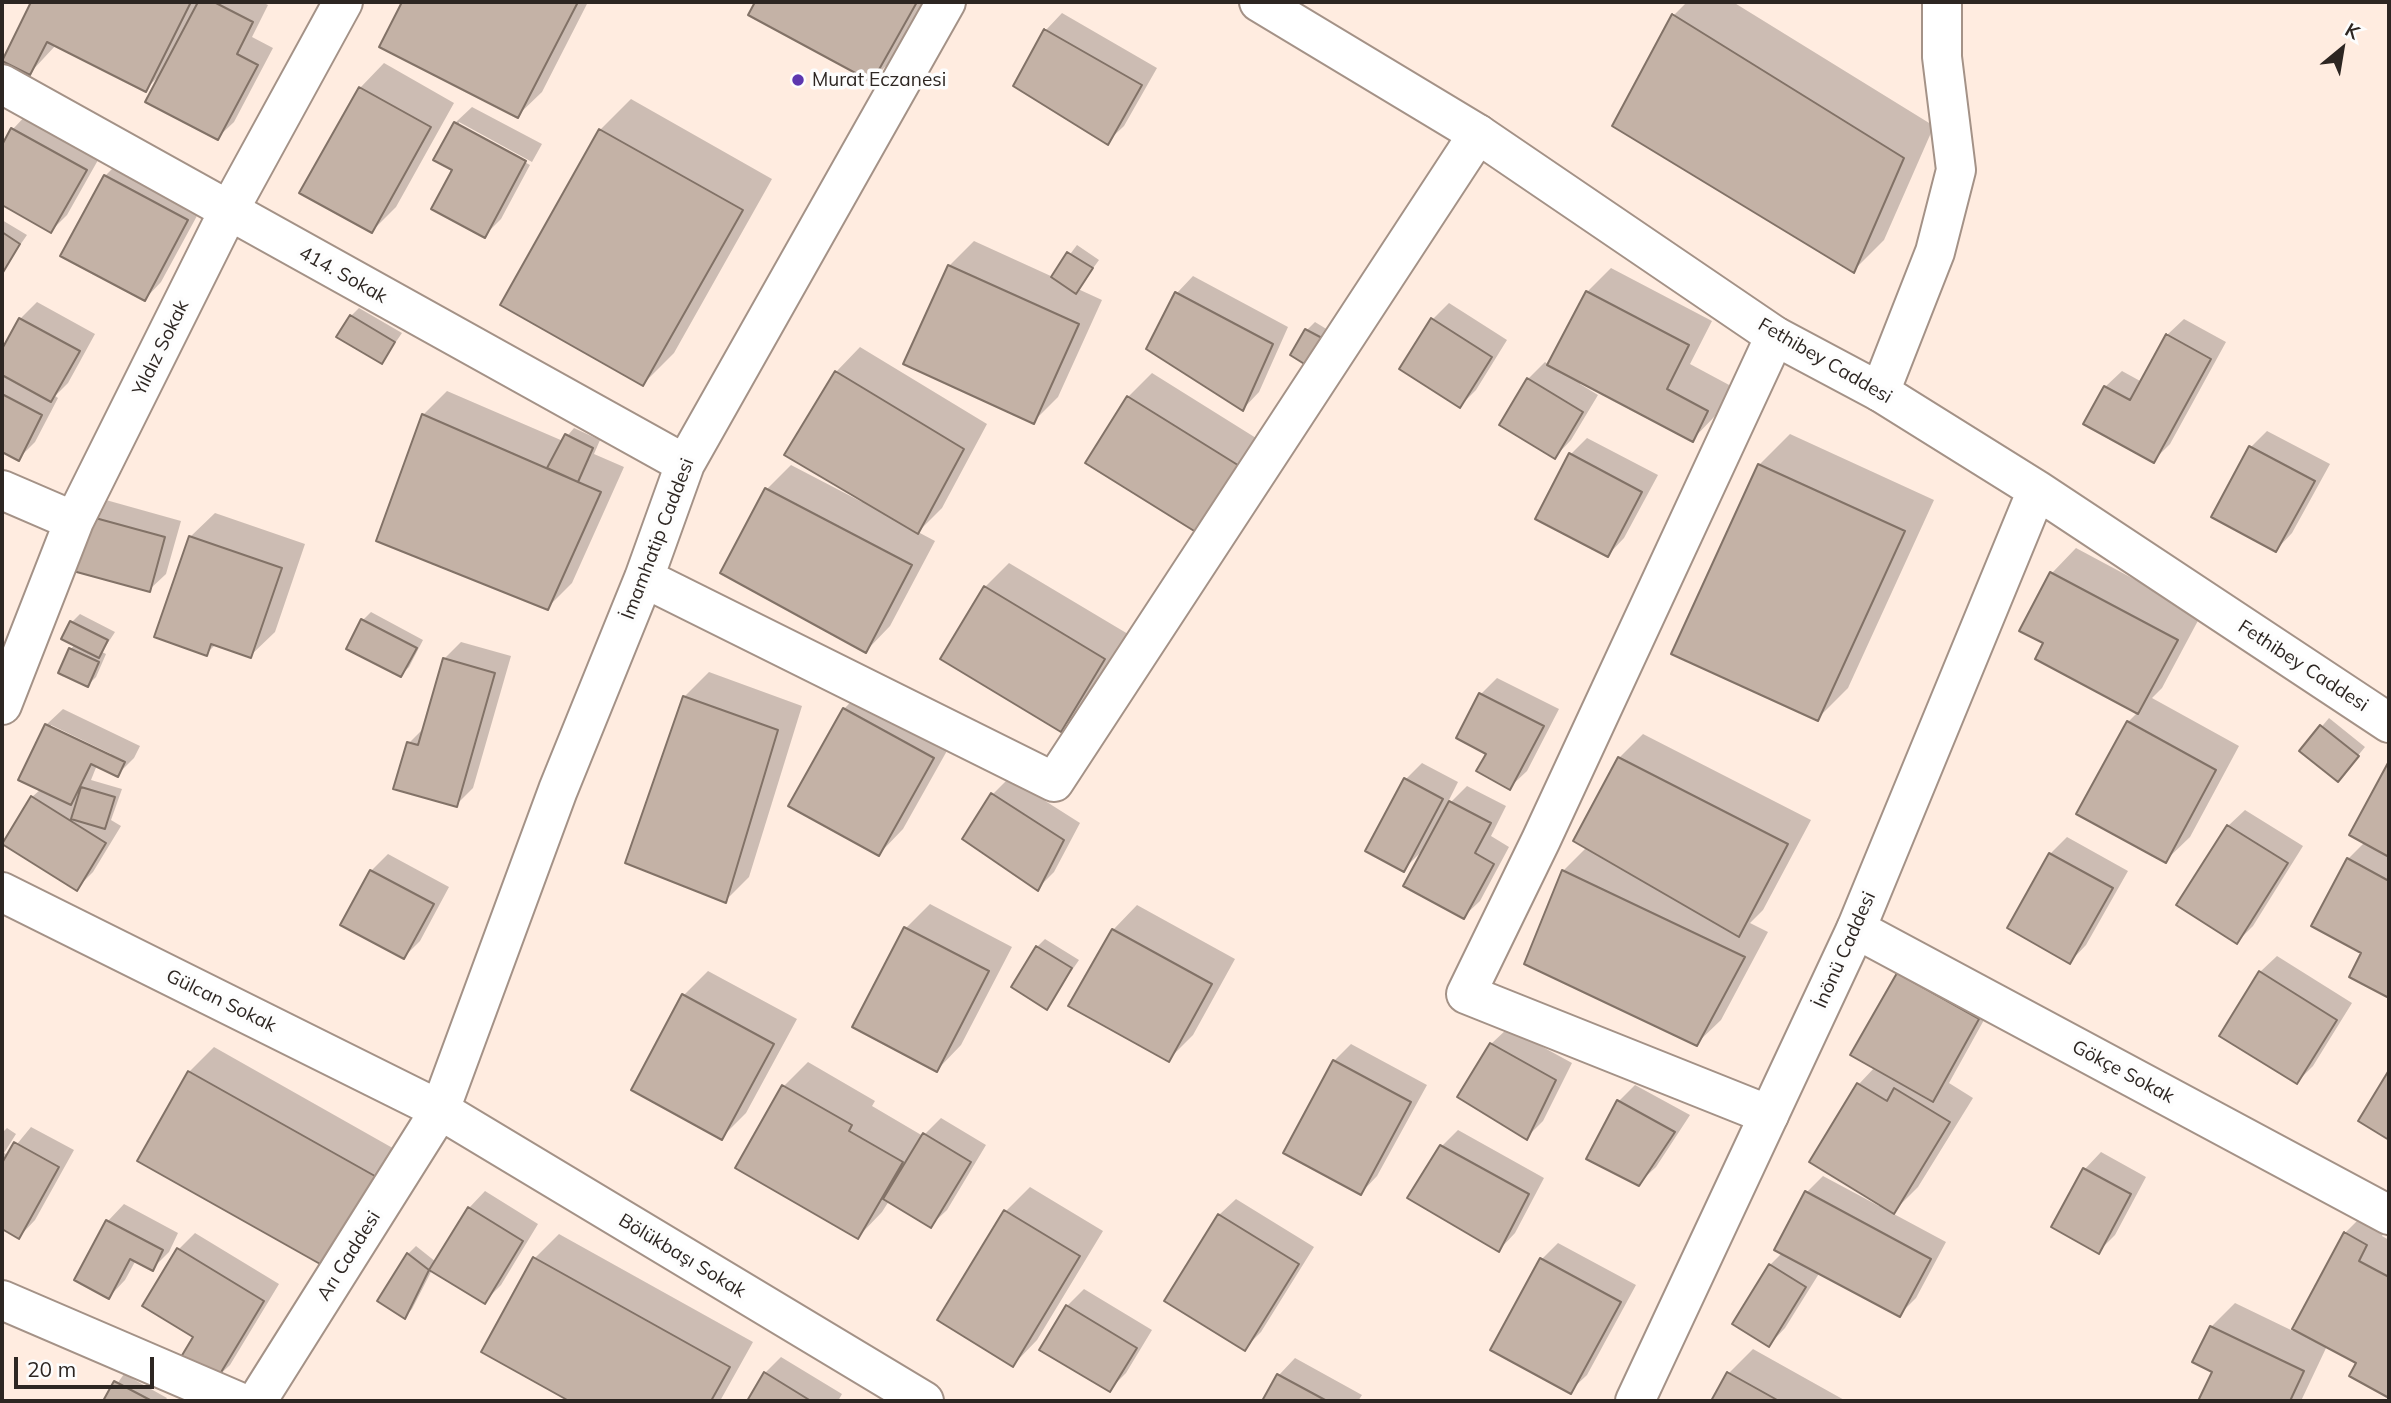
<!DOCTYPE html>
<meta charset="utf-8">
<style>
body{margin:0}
#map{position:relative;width:2391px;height:1403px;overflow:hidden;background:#ffece0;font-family:Mulish,sans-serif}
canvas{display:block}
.frame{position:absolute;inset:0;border:4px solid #2d2622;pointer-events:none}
.north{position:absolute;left:2307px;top:14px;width:70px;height:70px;-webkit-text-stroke:5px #fdfdfd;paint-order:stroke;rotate:30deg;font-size:19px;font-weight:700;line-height:28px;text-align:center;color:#2d2622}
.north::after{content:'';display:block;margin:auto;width:24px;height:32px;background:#2d2622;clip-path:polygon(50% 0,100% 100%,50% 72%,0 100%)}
.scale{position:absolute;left:14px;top:1357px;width:140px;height:32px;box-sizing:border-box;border:4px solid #2d2622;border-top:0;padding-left:9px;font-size:21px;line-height:24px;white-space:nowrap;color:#2d2622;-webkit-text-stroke:5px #fdfdfd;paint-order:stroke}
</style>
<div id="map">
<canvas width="2391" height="1403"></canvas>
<div class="frame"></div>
<div class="north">K</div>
<div class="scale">20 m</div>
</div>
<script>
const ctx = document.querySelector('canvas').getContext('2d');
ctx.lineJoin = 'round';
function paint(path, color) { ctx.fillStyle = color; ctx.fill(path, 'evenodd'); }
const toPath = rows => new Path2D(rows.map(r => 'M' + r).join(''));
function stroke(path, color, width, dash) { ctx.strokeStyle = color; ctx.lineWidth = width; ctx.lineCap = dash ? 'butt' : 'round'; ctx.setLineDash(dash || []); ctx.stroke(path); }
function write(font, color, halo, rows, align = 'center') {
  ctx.font = font + ' Mulish,sans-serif'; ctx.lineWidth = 7; ctx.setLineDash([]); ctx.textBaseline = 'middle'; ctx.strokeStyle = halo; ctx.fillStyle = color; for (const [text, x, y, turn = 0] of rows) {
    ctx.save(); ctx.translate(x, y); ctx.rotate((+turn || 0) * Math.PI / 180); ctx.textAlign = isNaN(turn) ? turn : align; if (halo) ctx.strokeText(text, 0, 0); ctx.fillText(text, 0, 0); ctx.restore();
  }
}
paint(toPath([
 [33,2,262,2,268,5,252,37,273,48,234,122,217,138,160,75,145,90,56,45,30,73,4,60],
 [404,2,588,2,542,92,517,116,381,46],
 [757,2,926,2,896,56,872,80,751,14],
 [1687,2,1733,2,1934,126,1884,240,1854,270,1614,125,1674,15],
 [1062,13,1157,68,1124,126,1107,142,1015,85,1046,30],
 [384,63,454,103,396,207,372,231,360,88],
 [631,99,772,179,674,353,643,384,600,130],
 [472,107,542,144,532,162,459,122,459,126,530,165,501,219,484,236,454,169,455,123],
 [29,112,102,153,67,215,51,231,2,203,2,148,13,129],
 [122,159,204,203,161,282,145,299,105,176],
 [2,220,27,235,2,271],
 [974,241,1053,277,1077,245,1099,260,1078,289,1102,300,1058,397,1034,421,949,266],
 [1611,268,1712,321,1690,364,1731,386,1716,415,1692,440,1581,381,1580,384,1598,395,1571,440,1555,457,1501,425,1528,379,1545,362,1549,365,1587,292],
 [1193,276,1288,327,1259,392,1243,409,1148,349,1177,293],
 [37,302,95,334,68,383,55,396,58,398,35,442,19,458,2,450,2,353,20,319],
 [1449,303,1507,340,1476,390,1460,406,1432,320],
 [359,308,402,333,382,362,351,316],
 [2184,319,2226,342,2170,444,2153,461,2105,387,2122,371,2142,382,2167,335],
 [1315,322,1328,330,1314,354,1307,330],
 [860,347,987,424,942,508,918,532,935,541,890,626,866,651,767,489,791,465,862,502,863,500,787,454,836,372],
 [1152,373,1264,443,1223,508,1128,397],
 [447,391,563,441,574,428,600,440,594,454,624,467,572,583,548,607,423,415],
 [2267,431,2330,464,2292,533,2276,550,2251,447],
 [1790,434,1934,500,1848,688,1817,719,1759,465],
 [1587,438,1658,475,1624,538,1608,555,1571,454],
 [106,500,181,521,166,574,149,590,90,517],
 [215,513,305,544,275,632,250,656,216,644,206,654,190,537],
 [2076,548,2201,615,2162,688,2152,698,2239,746,2190,837,2165,861,2128,722,2138,712,2045,642,2021,630,2052,573],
 [1009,563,1128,634,1085,706,1060,730,985,587],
 [371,612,423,640,409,667,401,675,348,648,363,620],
 [80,614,115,632,102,652,106,654,96,677,88,685,71,649,75,644,72,622],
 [461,642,511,656,473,788,456,805,409,743,425,727,444,659],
 [709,672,802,706,749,877,725,901,627,862,685,696],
 [1497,678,1559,709,1527,771,1510,787,1488,753,1481,694],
 [868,684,957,733,903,829,879,854,791,805,844,709],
 [63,709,140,746,134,758,117,775,97,765,91,780,122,789,111,820,121,826,93,872,76,889,32,797,41,789,46,725],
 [51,725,111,754,110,757,51,729],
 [2329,718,2365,747,2338,780,2302,750],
 [1643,734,1811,820,1763,910,1750,923,1768,932,1721,1020,1696,1044,1563,871,1587,847,1619,758],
 [1422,763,1458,782,1445,808,1467,786,1506,806,1491,836,1509,847,1480,901,1463,917,1425,848,1403,870,1405,780],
 [2389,764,2389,996,2352,976,2364,952,2348,859,2365,842,2351,834],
 [1009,778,1080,823,1054,872,1038,888,993,794],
 [2245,810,2303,846,2253,926,2237,942,2228,826],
 [2067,837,2128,871,2086,945,2070,962,2050,854],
 [388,854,449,887,420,941,404,957,343,925,371,871],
 [930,904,1012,947,961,1045,937,1070,905,929],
 [1137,905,1235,959,1193,1035,1169,1059,1071,1006,1113,930],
 [1045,939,1079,960,1046,1008,1037,947],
 [2277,956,2352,1003,2313,1066,2297,1082,2260,972],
 [1915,958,1994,1002,1949,1083,1973,1098,1918,1187,1892,1213,1946,1242,1916,1298,1899,1315,1820,1272,1785,1328,1769,1345,1770,1265,1783,1252,1807,1192,1823,1176,1879,1206,1880,1203,1812,1161,1859,1084,1875,1067,1898,974],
 [708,971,797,1019,746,1113,722,1137,684,995],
 [1508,1028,1572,1063,1543,1121,1527,1137,1491,1044],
 [1351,1044,1427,1085,1377,1176,1361,1193,1334,1061],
 [214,1047,405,1155,353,1243,139,1160,189,1072],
 [808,1062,875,1101,872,1106,923,1136,941,1118,986,1145,947,1210,930,1226,889,1201,882,1212,858,1237,784,1086],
 [1635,1085,1690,1115,1656,1167,1639,1183,1618,1102],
 [31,1127,74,1150,35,1220,19,1237,2,1227,2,1133,7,1128,16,1134,4,1153,8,1155],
 [1458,1130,1544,1178,1515,1233,1499,1250,1442,1146],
 [2101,1152,2146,1177,2115,1235,2099,1251,2085,1169],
 [1030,1187,1103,1231,1037,1340,1013,1365,939,1320,1006,1211],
 [485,1191,538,1224,501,1285,484,1302,432,1270,412,1309,405,1317,408,1254,416,1246,436,1262,469,1208],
 [1236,1199,1314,1247,1261,1332,1245,1348,1219,1215],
 [124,1204,178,1233,169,1252,152,1269,136,1260,125,1280,109,1297,76,1280,108,1221],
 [2369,1209,2389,1222,2382,1236,2389,1240,2389,1396,2351,1375,2358,1362,2327,1346,2301,1401,2200,1401,2214,1371,2211,1327,2235,1303,2293,1331,2345,1233],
 [195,1233,279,1284,230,1365,213,1381,195,1337,179,1249],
 [559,1234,753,1342,720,1401,573,1401,483,1351,535,1258],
 [1558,1243,1636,1285,1587,1375,1570,1391,1542,1259],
 [1084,1289,1152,1330,1126,1373,1109,1390,1042,1349,1067,1306],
 [1753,1349,1846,1401,1713,1401,1729,1373],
 [781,1357,842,1394,838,1401,749,1401,765,1373],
 [1295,1358,1362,1395,1358,1401,1264,1401,1279,1375],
 [124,1374,167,1398,165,1401,105,1401]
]), '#0003');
const building = toPath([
 [31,2,191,2,146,92,47,42,30,75,2,61,31,2],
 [198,2,214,2,253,22,237,54,258,65,218,140,145,102,198,2],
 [402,2,578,2,518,118,379,47,402,2],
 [755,2,917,2,872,82,748,15,755,2],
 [1672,14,1904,158,1854,273,1612,126,1672,14],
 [1044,29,1142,85,1108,145,1013,86,1044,29],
 [359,87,431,127,372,233,299,193,359,87],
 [454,122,526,161,485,238,431,209,452,170,433,160,454,122],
 [11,128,87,170,51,233,2,205,2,145,11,128],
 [599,129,743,210,643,386,500,305,599,129],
 [104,175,188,220,145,301,60,256,104,175],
 [2,232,20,244,2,274,2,232],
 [1067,252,1093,268,1076,294,1051,277,1067,252],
 [948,265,1079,324,1034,424,903,364,948,265],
 [1586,291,1689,345,1667,389,1708,411,1693,442,1547,365,1586,291],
 [1175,292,1273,344,1243,411,1146,349,1175,292],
 [350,315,395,342,382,364,336,337,350,315],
 [19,318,80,351,51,402,2,375,2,349,19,318],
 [1431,318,1492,357,1460,408,1399,369,1431,318],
 [1305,329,1322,338,1306,365,1290,355,1305,329],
 [2166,334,2211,359,2154,463,2083,424,2104,386,2130,400,2166,334],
 [835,371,964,449,918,534,784,455,835,371],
 [1527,378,1583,412,1555,459,1499,425,1527,378],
 [2,394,42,415,19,461,2,452,2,394],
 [1127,396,1241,467,1199,534,1085,463,1127,396],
 [422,414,601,492,548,610,376,541,422,414],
 [565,434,593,448,578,482,547,468,565,434],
 [2249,446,2315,481,2276,552,2211,517,2249,446],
 [1569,453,1642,492,1608,557,1535,519,1569,453],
 [1758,464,1905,531,1818,721,1671,654,1758,464],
 [765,488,912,565,866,653,720,573,765,488],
 [88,516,165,537,150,592,73,571,88,516],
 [189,536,282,568,251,658,211,644,207,656,154,637,189,536],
 [2050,572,2178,640,2138,714,2035,659,2043,643,2019,631,2050,572],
 [984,586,1105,659,1061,732,940,659,984,586],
 [361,619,417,648,401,677,346,649,361,619],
 [70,621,108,640,99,658,61,639,70,621],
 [69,648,99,662,88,687,58,673,69,648],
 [443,658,495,673,457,807,393,789,407,742,418,745,443,658],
 [1479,693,1544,726,1510,790,1476,771,1486,754,1456,738,1479,693],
 [683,696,778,730,726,903,625,863,683,696],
 [843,708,934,758,879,856,788,806,843,708],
 [2127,721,2216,770,2166,863,2076,814,2127,721],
 [45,724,125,762,118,777,91,764,71,805,18,780,45,724],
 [2320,725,2359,756,2338,782,2299,751,2320,725],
 [1618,757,1788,844,1739,937,1573,841,1618,757],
 [2389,761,2389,857,2349,835,2389,761],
 [1404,778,1443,799,1404,872,1365,851,1404,778],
 [81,787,115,797,105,829,71,819,81,787],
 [991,793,1064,840,1038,891,962,839,991,793],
 [31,796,106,843,77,891,2,844,31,796],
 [1449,801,1491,823,1475,853,1494,864,1464,919,1403,886,1449,801],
 [2227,825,2288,863,2237,944,2176,905,2227,825],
 [2049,853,2113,888,2070,964,2007,928,2049,853],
 [2347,858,2389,881,2389,998,2349,977,2361,953,2311,926,2347,858],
 [370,870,434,904,404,959,340,925,370,870],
 [1562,870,1745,957,1697,1046,1524,964,1562,870],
 [904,927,989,971,937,1072,852,1027,904,927],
 [1112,929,1212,984,1169,1062,1068,1006,1112,929],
 [1036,946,1072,968,1047,1010,1011,987,1036,946],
 [2259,971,2337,1020,2297,1084,2219,1036,2259,971],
 [1897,973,1979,1019,1933,1102,1850,1055,1897,973],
 [682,994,774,1044,722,1140,631,1090,682,994],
 [1490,1043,1556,1080,1527,1140,1457,1097,1490,1043],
 [1333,1060,1411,1102,1361,1195,1283,1153,1333,1060],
 [2389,1070,2389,1140,2358,1121,2389,1070],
 [188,1071,382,1180,329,1269,137,1161,188,1071],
 [1857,1083,1887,1101,1894,1088,1950,1122,1894,1214,1809,1162,1857,1083],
 [782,1085,852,1125,849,1131,903,1162,858,1239,735,1168,782,1085],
 [1617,1100,1675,1132,1639,1186,1586,1159,1617,1100],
 [923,1133,971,1162,931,1228,883,1199,923,1133],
 [14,1142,59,1167,19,1239,2,1229,2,1163,14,1142],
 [1440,1145,1529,1194,1499,1252,1407,1198,1440,1145],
 [2083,1168,2131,1194,2099,1254,2051,1227,2083,1168],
 [1805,1191,1931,1259,1900,1317,1774,1250,1805,1191],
 [468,1207,523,1241,485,1304,429,1270,468,1207],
 [1004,1210,1080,1256,1013,1367,937,1320,1004,1210],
 [1218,1214,1299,1264,1245,1351,1164,1301,1218,1214],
 [106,1220,163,1250,153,1271,130,1259,109,1299,74,1280,106,1220],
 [2344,1232,2367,1245,2359,1261,2389,1277,2389,1398,2349,1376,2356,1363,2292,1329,2344,1232],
 [177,1248,264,1301,214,1384,178,1362,193,1337,142,1306,177,1248],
 [407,1253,429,1270,405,1319,377,1301,407,1253],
 [533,1257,730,1367,711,1401,569,1401,481,1352,533,1257],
 [1540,1258,1621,1302,1571,1394,1490,1350,1540,1258],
 [1769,1264,1806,1287,1769,1347,1732,1324,1769,1264],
 [1066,1305,1137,1348,1110,1392,1039,1350,1066,1305],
 [2210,1326,2304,1371,2290,1401,2198,1401,2212,1372,2192,1362,2210,1326],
 [764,1372,811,1401,747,1401,764,1372],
 [1727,1372,1779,1401,1711,1401,1727,1372],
 [1277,1374,1327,1401,1262,1401,1277,1374],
 [114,1381,152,1401,103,1401,114,1381]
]);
paint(building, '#c4b2a6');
stroke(building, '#827267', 2);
const street = toPath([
 [2,84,685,464],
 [1880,392,1935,252,1956,170,1942,57,1942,2],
 [2,490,74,521],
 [644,578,1054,782,1478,134],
 [2,705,74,521,228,212,343,2],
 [2,892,440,1110,924,1401],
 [1856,929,2389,1215],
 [1769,1115,1466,994,1541,840,1775,336],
 [2,1300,237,1401],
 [257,1401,440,1110,558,790,644,578,685,464,946,2]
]);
const secondary = toPath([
 [1259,2,1478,134,1775,336,1880,392,2037,490,2389,723],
 [1635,1401,1856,929,2037,490]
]);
stroke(street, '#a49287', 42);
stroke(secondary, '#a49287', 42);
stroke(street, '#fff', 38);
stroke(secondary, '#fff', 38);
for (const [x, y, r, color] of [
 [798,80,7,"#5d37af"]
]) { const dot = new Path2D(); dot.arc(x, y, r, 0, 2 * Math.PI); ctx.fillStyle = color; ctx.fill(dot); stroke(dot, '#fdfdfd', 2.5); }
write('19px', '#2d2622', '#fdfdfd', [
 ["Murat Eczanesi",812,80]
], 'left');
write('19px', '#2d2622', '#fdfdfd', [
 ["414. Sokak",343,275,29],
 ["Yıldız Sokak",161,348,-64],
 ["Fethibey Caddesi",1825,361,30],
 ["İmamhatip Caddesi",658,539,-69],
 ["Fethibey Caddesi",2303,666,33],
 ["İnönü Caddesi",1845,950,-66],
 ["Gülcan Sokak",221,1001,26],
 ["Gökçe Sokak",2123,1072,28],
 ["Arı Caddesi",349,1256,-58],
 ["Bölükbaşı Sokak",682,1256,31]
]);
</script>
